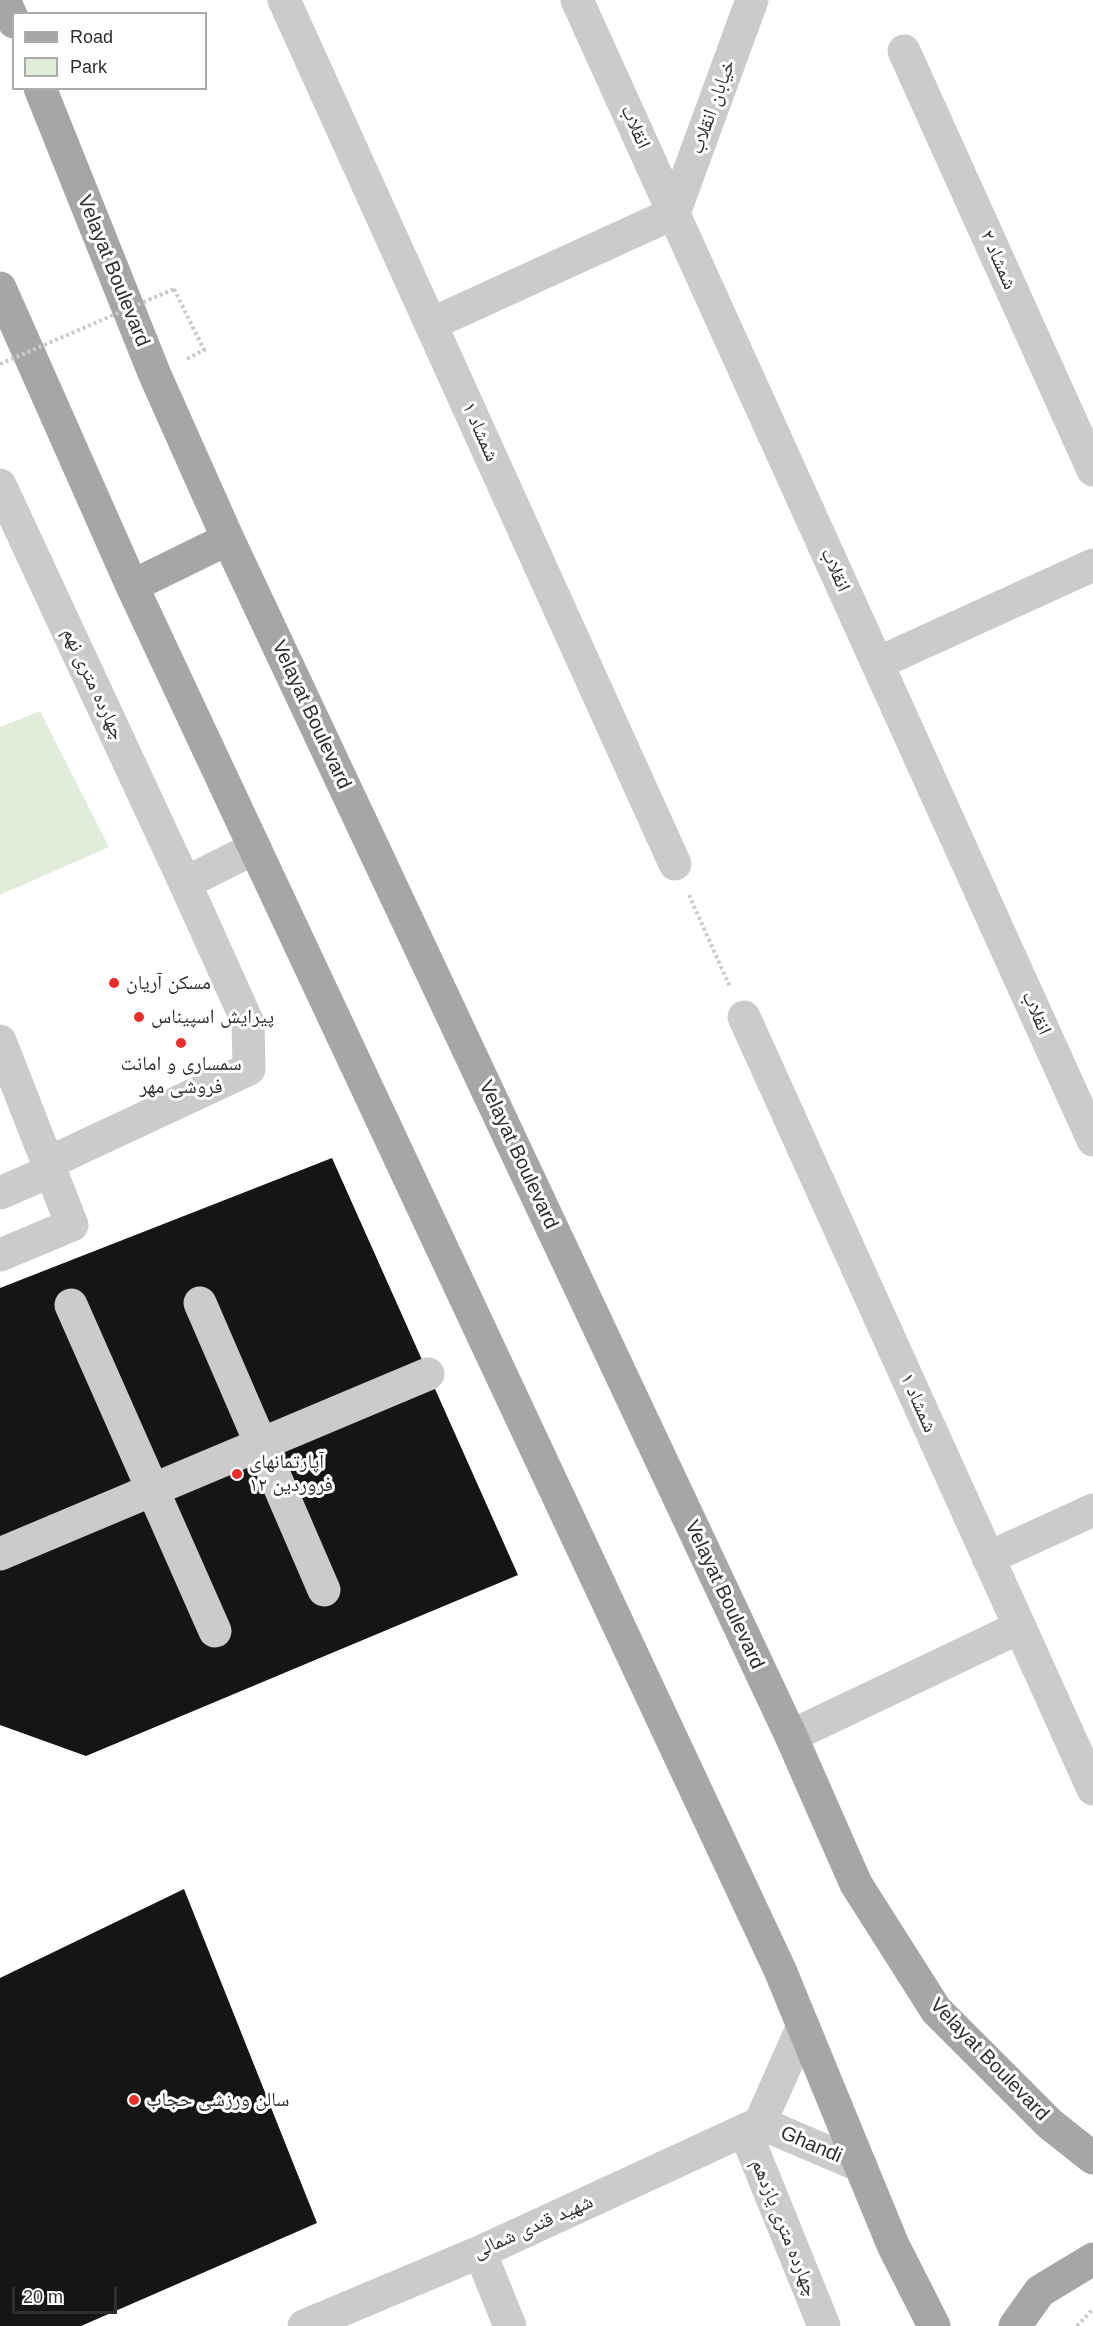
<!DOCTYPE html>
<meta charset="utf-8">
<style>
body{margin:0}
#map{position:relative;width:1093px;height:2326px;overflow:hidden;background:#fff;font-family:Arial,sans-serif}
canvas{display:block}
.legend{position:absolute;left:12px;top:12px;width:195px;height:78px;box-sizing:border-box;background:#fff;border:2px solid #ababab;margin:0;padding:8px 10px;list-style:none;font-size:18px;color:#2e2e2e}
.legend li{display:flex;align-items:center;gap:12px;height:30px}
.legend b{width:30px;border:2px solid #ababab}
.scale{position:absolute;left:12px;top:2287px;width:105px;height:27px;box-sizing:border-box;border:3px solid #2e2e2e;border-top:0;padding-left:8px;font-size:18px;line-height:21px;white-space:nowrap;color:#2e2e2e;-webkit-text-stroke:4px #fff;paint-order:stroke}
</style>
<div id="map">
<canvas width="1093" height="2326"></canvas>
<ul class="legend">
<li><b style="height:8px;background:#a6a6a6"></b>Road</li>
<li><b style="height:16px;background:#e2ecdb"></b>Park</li>
</ul>
<div class="scale">20 m</div>
</div>
<script>
const ctx = document.querySelector('canvas').getContext('2d');
ctx.lineJoin = 'round';
function paint(path, color) { ctx.fillStyle = color; ctx.fill(path, 'evenodd'); }
const toPath = rows => new Path2D(rows.map(r => 'M' + r).join(''));
function stroke(path, color, width, dash) { ctx.strokeStyle = color; ctx.lineWidth = width; ctx.lineCap = dash ? 'butt' : 'round'; ctx.setLineDash(dash || []); ctx.stroke(path); }
function write(font, color, halo, rows, align = 'center') {
  ctx.font = font + ' Arial,"Noto Naskh Arabic",sans-serif'; ctx.lineWidth = 6; ctx.setLineDash([]); ctx.textBaseline = 'middle'; ctx.strokeStyle = halo; ctx.fillStyle = color; for (const [text, x, y, turn = 0] of rows) {
    ctx.save(); ctx.translate(x, y); ctx.rotate((+turn || 0) * Math.PI / 180); ctx.textAlign = isNaN(turn) ? turn : align; if (halo) ctx.strokeText(text, 0, 0); ctx.fillText(text, 0, 0); ctx.restore();
  }
}
paint(toPath([
 [40,711,109,847,0,895,0,727]
]), '#e2ecdb');
paint(toPath([
 [332,1158,518,1575,86,1756,0,1725,0,1288],
 [184,1889,317,2223,81,2326,0,2326,0,1978]
]), '#151515');
stroke(toPath([
 [174,289,204,350,185,360],
 [689,895,730,987],
 [1077,2326,1093,2309]
]), '#cbcbcb', 4, [3, 3]);
stroke(toPath([
 [284,0,675,864],
 [577,0,1093,1140],
 [904,51,1093,470],
 [431,324,674,213],
 [0,485,185,883],
 [878,663,1093,565],
 [744,1017,1093,1789],
 [0,1041,72,1225,0,1255],
 [48,1163,249,1069,248,1023,185,883,255,848],
 [0,1193,51,1171],
 [200,1303,324,1590],
 [71,1305,215,1631],
 [0,1554,428,1374],
 [988,1558,1093,1510],
 [791,1736,1020,1627],
 [803,2026,760,2123,861,2166],
 [745,2131,824,2326],
 [480,2252,510,2326],
 [304,2326,480,2252,760,2123]
]), '#cbcbcb', 33);
stroke(toPath([
 [674,213,752,0]
]), '#cbcbcb', 33);
stroke(toPath([
 [4,0,14,22],
 [40,88,155,375,228,539,791,1736,856,1884,936,2010,1050,2124,1093,2158],
 [0,288,132,586,780,1970,893,2245,934,2326],
 [132,586,228,539],
 [1015,2326,1040,2291,1093,2259]
]), '#a6a6a6', 33);
stroke(toPath([
 [0,364,174,289]
]), '#cbcbcb', 4, [3, 3]);
for (const [x, y, r, color] of [
 [114,983,6,"#ea2f2a"],
 [139,1017,6,"#ea2f2a"],
 [181,1043,6,"#ea2f2a"],
 [237,1474,6,"#ea2f2a"],
 [134,2100,6,"#ea2f2a"]
]) { const dot = new Path2D(); dot.arc(x, y, r, 0, 2 * Math.PI); ctx.fillStyle = color; ctx.fill(dot); stroke(dot, '#fff', 2); }
write('20px', '#2e2e2e', '#fff', [
 ["خیابان انقلاب",713,107,-70],
 ["انقلاب",635,127,66],
 ["شمشاد ۲",998,260,66],
 ["Velayat Boulevard",113,271,68],
 ["شمشاد ۱",480,432,66],
 ["انقلاب",835,570,66],
 ["چهارده متری نهم",93,684,65],
 ["Velayat Boulevard",311,715,65],
 ["انقلاب",1036,1013,66],
 ["Velayat Boulevard",518,1155,65],
 ["شمشاد ۱",918,1403,66],
 ["Velayat Boulevard",724,1595,65],
 ["Velayat Boulevard",989,2060,46],
 ["Ghandi",811,2145,23],
 ["شهید قندی شمالی",533,2227,-24],
 ["چهارده متری یازدهم",784,2228,68]
]);
write('20px', '#2e2e2e', '#fff', [
 ["مسکن آریان",126,983],
 ["پیرایش اسپیناس",151,1017],
 ["سمساری و امانت",181,1064,"center"],
 ["فروشی مهر",181,1087,"center"],
 ["آپارتمانهای",249,1462],
 ["۱۲ فروردین",249,1485],
 ["سالن ورزشی حجاب",146,2100]
], 'left');
</script>
